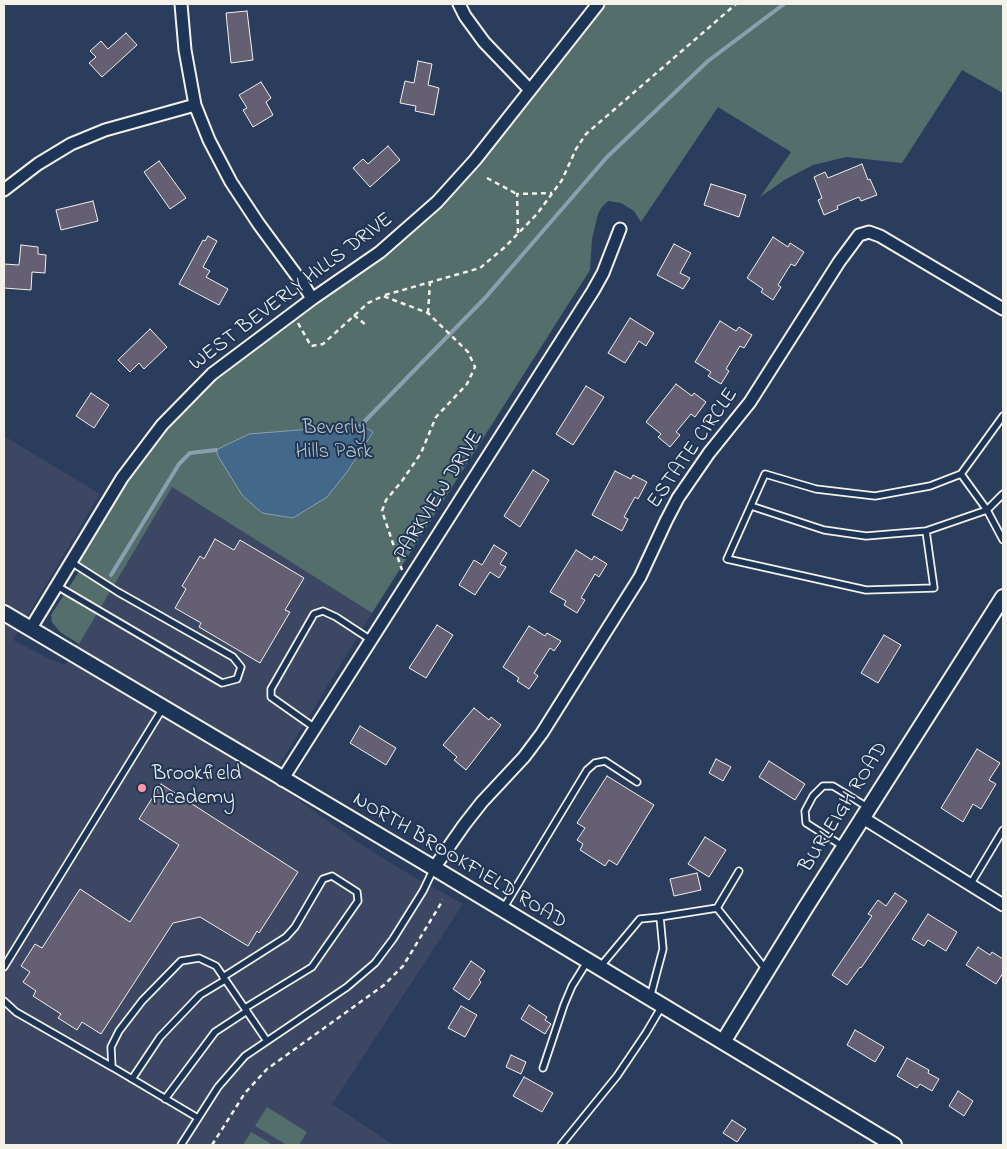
<!DOCTYPE html>
<style>
body{margin:0}
#map{position:relative;width:1007px;height:1149px;overflow:hidden;background:#2b3d5d;font-family:"Indie Flower",sans-serif}
canvas{display:block}
.frame{position:absolute;inset:0;border:5px solid #f4f1e8;pointer-events:none}
</style>
<div id="map">
<canvas width="1007" height="1149"></canvas>
<div class="frame"></div>
</div>
<script>
const ctx = document.querySelector('canvas').getContext('2d');
ctx.lineJoin = 'round';
function paint(path, color) { ctx.fillStyle = color; ctx.fill(path, 'evenodd'); }
const toPath = rows => new Path2D(rows.map(r => 'M' + r).join(''));
function stroke(path, color, width, dash) { ctx.strokeStyle = color; ctx.lineWidth = width; ctx.lineCap = dash ? 'butt' : 'round'; ctx.setLineDash(dash || []); ctx.stroke(path); }
function write(font, color, halo, rows, align = 'center') {
  ctx.font = font + ' "Indie Flower",sans-serif'; ctx.lineWidth = 4; ctx.setLineDash([]); ctx.textBaseline = 'middle'; ctx.strokeStyle = halo; ctx.fillStyle = color; for (const [text, x, y, turn = 0] of rows) {
    ctx.save(); ctx.translate(x, y); ctx.rotate((+turn || 0) * Math.PI / 180); ctx.textAlign = isNaN(turn) ? turn : align; if (halo) ctx.strokeText(text, 0, 0); ctx.fillText(text, 0, 0); ctx.restore();
  }
}
paint(toPath([
 [4,436,100,494,13,640,51,660,65,665,172,487,372,613,270,780,359,843,402,870,463,904,332,1104,394,1145,4,1145]
]), '#3c4764');
paint(toPath([
 [604,4,1003,4,1003,93,962,70,902,163,846,157,813,165,786,179,760,197,791,152,718,107,641,222,634,211,621,203,608,201,601,208,598,214,592,239,590,270,372,613,172,487,79,644,60,632,52,622,51,615,82,567,78,559,80,554,130,476,171,422,206,386,236,361,382,258,429,218,462,183,507,129],
 [267,1107,307,1132,299,1145,287,1145,255,1126],
 [251,1132,273,1145,243,1145]
]), '#546e6b');
const water = toPath([
 [361,425,373,432,347,472,327,497,293,518,262,513,242,495,218,456,216,450,249,434,361,425]
]);
paint(water, '#43688a');
stroke(water, '#8a9fb0', 1);
stroke(toPath([
 [361,425,485,298,607,157,708,61,784,4],
 [111,575,179,464,190,453,216,450]
]), '#8a9fb0', 4);
const building = toPath([
 [247,11,253,60,231,63,226,13,247,11],
 [126,33,137,45,102,77,89,63,96,57,90,51,101,41,108,49,126,33],
 [418,61,432,64,428,85,439,88,434,115,415,111,416,106,400,103,405,81,414,83,418,61],
 [261,82,271,98,266,102,273,115,253,127,243,110,247,108,239,95,261,82],
 [388,146,400,160,370,187,353,168,363,159,368,164,388,146],
 [159,161,186,198,170,209,144,172,159,161],
 [862,164,868,180,870,179,877,195,861,201,859,197,837,206,838,209,824,215,818,200,822,198,814,177,825,172,828,178,862,164],
 [711,184,746,195,739,217,704,205,711,184],
 [93,201,98,221,61,230,56,210,93,201],
 [208,236,217,241,203,267,210,271,206,277,228,289,219,305,179,284,203,240,205,241,208,236],
 [773,237,788,247,790,243,804,252,795,266,791,264,778,285,781,287,773,300,761,292,763,289,747,278,773,237],
 [674,244,691,253,680,273,690,278,683,289,657,275,674,244],
 [21,245,38,247,38,254,46,255,45,273,32,272,31,290,4,288,4,264,19,265,21,245],
 [630,318,654,333,646,346,639,341,625,363,608,353,630,318],
 [720,321,736,331,739,327,752,335,744,348,740,346,726,369,729,371,721,384,708,376,711,372,695,362,720,321],
 [150,329,167,347,144,369,139,363,130,372,118,360,150,329],
 [676,384,692,396,694,393,706,402,695,417,691,414,676,432,680,435,670,447,658,437,661,434,646,422,676,384],
 [586,386,604,397,573,445,556,434,586,386],
 [91,393,109,405,94,428,76,416,91,393],
 [533,470,549,480,520,527,504,516,533,470],
 [615,471,631,479,633,475,647,482,638,499,635,497,624,517,628,519,622,531,592,515,615,471],
 [215,539,234,550,240,540,304,578,285,610,290,612,260,663,199,627,201,623,175,608,186,589,182,586,200,556,204,559,215,539],
 [494,545,507,553,500,564,506,567,499,578,490,572,475,595,459,585,474,560,482,565,494,545],
 [576,550,592,560,594,556,607,564,599,577,595,574,581,598,585,600,577,613,564,605,566,601,550,592,576,550],
 [437,625,453,635,426,678,409,668,437,625],
 [529,626,545,636,547,633,561,641,554,651,550,648,534,673,538,676,529,689,517,681,519,678,503,667,529,626],
 [884,635,901,645,878,683,861,673,884,635],
 [474,708,489,720,491,717,501,725,466,770,454,760,457,757,443,745,474,708],
 [360,726,396,748,386,765,350,743,360,726],
 [977,749,1000,763,989,780,996,784,981,809,973,804,963,822,941,808,977,749],
 [716,759,731,767,723,781,709,773,716,759],
 [769,761,805,784,795,800,759,777,769,761],
 [607,776,654,805,617,865,609,860,605,866,580,850,583,844,577,840,585,828,577,823,607,776],
 [161,784,298,872,259,933,257,931,248,946,200,917,173,923,101,1034,82,1022,77,1030,58,1018,61,1014,33,996,36,991,23,982,30,972,21,966,35,944,42,948,80,889,130,922,179,845,139,819,161,784],
 [705,837,726,850,709,877,688,864,705,837],
 [697,873,701,890,674,896,670,879,697,873],
 [895,893,907,901,861,968,860,967,847,985,832,975,872,916,868,914,878,900,886,906,895,893],
 [928,914,957,932,946,951,928,940,924,946,912,939,928,914],
 [978,947,990,955,992,952,1003,959,1003,973,996,984,966,965,978,947],
 [471,961,485,971,479,980,481,982,469,1000,453,989,471,961],
 [529,1005,547,1017,545,1020,551,1024,545,1034,521,1019,529,1005],
 [461,1006,477,1015,465,1037,448,1028,461,1006],
 [855,1030,884,1047,875,1062,847,1045,855,1030],
 [511,1055,526,1062,521,1074,506,1067,511,1055],
 [907,1058,929,1070,928,1073,939,1079,932,1091,920,1084,917,1088,897,1076,907,1058],
 [524,1077,553,1093,542,1112,513,1096,524,1077],
 [958,1091,973,1101,964,1116,949,1106,958,1091],
 [732,1120,746,1129,737,1142,723,1133,732,1120]
]);
paint(building, '#645f73');
stroke(building, '#f4f1e8', 1);
const service = toPath([
 [1003,416,961,474,930,486,875,496,816,489,765,474,727,559,866,590,934,588,926,531,987,510,1003,540],
 [961,474,987,510,1003,494],
 [751,506,824,530,866,536,926,531],
 [57,586,222,683,237,679,241,667,233,657,118,592,71,562],
 [315,728,271,697,271,689,314,614,323,611,336,617,371,640],
 [844,847,806,823,805,811,813,796,823,786,833,786,869,808],
 [970,885,1003,830],
 [717,908,739,871],
 [503,909,587,770,595,763,605,761,637,782],
 [660,917,717,908,767,971],
 [4,967,163,708],
 [600,967,640,919,660,917,663,949,650,998],
 [223,977,286,937,295,927,323,879,332,876,357,892,358,901,312,967,245,1008],
 [4,1001,16,1012,112,1067],
 [543,1068,564,1005,572,986,587,962],
 [132,1079,160,1037,200,995,225,980],
 [165,1099,215,1032,247,1011],
 [198,1118,112,1067,111,1047,119,1031,142,1001,181,961,199,958,216,966,267,1041],
 [181,1145,218,1087,245,1056,347,987,375,963,393,939,423,891,434,868],
 [561,1145,617,1076,646,1033,662,1006]
]);
const minor = toPath([
 [181,4,185,50,195,105,209,140,231,182,258,223,305,287,312,299],
 [459,4,465,16,484,42,530,90],
 [4,190,38,164,71,144,105,130,195,105],
 [31,628,122,478,162,425,212,374,312,299,380,252,437,202,475,160,598,4],
 [282,780,593,291,603,273,620,229],
 [863,818,1003,905],
 [434,868,464,825,482,802,524,757,542,733,640,577,666,521,678,498,709,453,750,402,839,262,859,235,869,232,880,236,1003,309]
]);
const tertiary = toPath([
 [4,613,434,868,894,1145],
 [723,1042,806,907,1003,597]
]);
stroke(service, '#f4f1e8', 9);
stroke(minor, '#f4f1e8', 15);
stroke(tertiary, '#f4f1e8', 18);
stroke(toPath([
 [487,178,517,194],
 [518,233,517,194,552,193],
 [385,295,480,268,505,247,537,214,562,180,576,149,586,134,736,4],
 [428,313,430,282],
 [354,315,367,326],
 [298,323,311,346,323,344,368,303,383,296,428,313,468,352,475,367,467,384,436,417,421,453,402,481,386,500,382,511,402,570],
 [212,1145,245,1093,267,1069,384,985,403,966,443,900]
]), '#f4f1e8', 2.5, [5, 4]);
stroke(service, '#1d3557', 5.5);
stroke(minor, '#1d3557', 11);
stroke(tertiary, '#1d3557', 14);
for (const [x, y, r, color] of [
 [142,788,5,"#ff9aa2"]
]) { const dot = new Path2D(); dot.arc(x, y, r, 0, 2 * Math.PI); ctx.fillStyle = color; ctx.fill(dot); stroke(dot, '#1d3557', 2); }
write('21px', '#f4f1e8', '#1d3557', [
 ["WEST BEVERLY HILLS DRIVE",292,293,-37],
 ["ESTATE CIRCLE",694,449,-55],
 ["PARKVIEW DRIVE",440,496,-58],
 ["BURLEIGH ROAD",845,808,-58],
 ["NORTH BROOKFIELD ROAD",459,862,31]
]);
write('21px', '#bcc3bc', '#1d3557', [
 ["Beverly",334,430],
 ["Hills Park",334,454]
]);
write('21px', '#f4f1e8', '#1d3557', [
 ["Brookfield",152,776],
 ["Academy",152,800]
], 'left');
</script>
